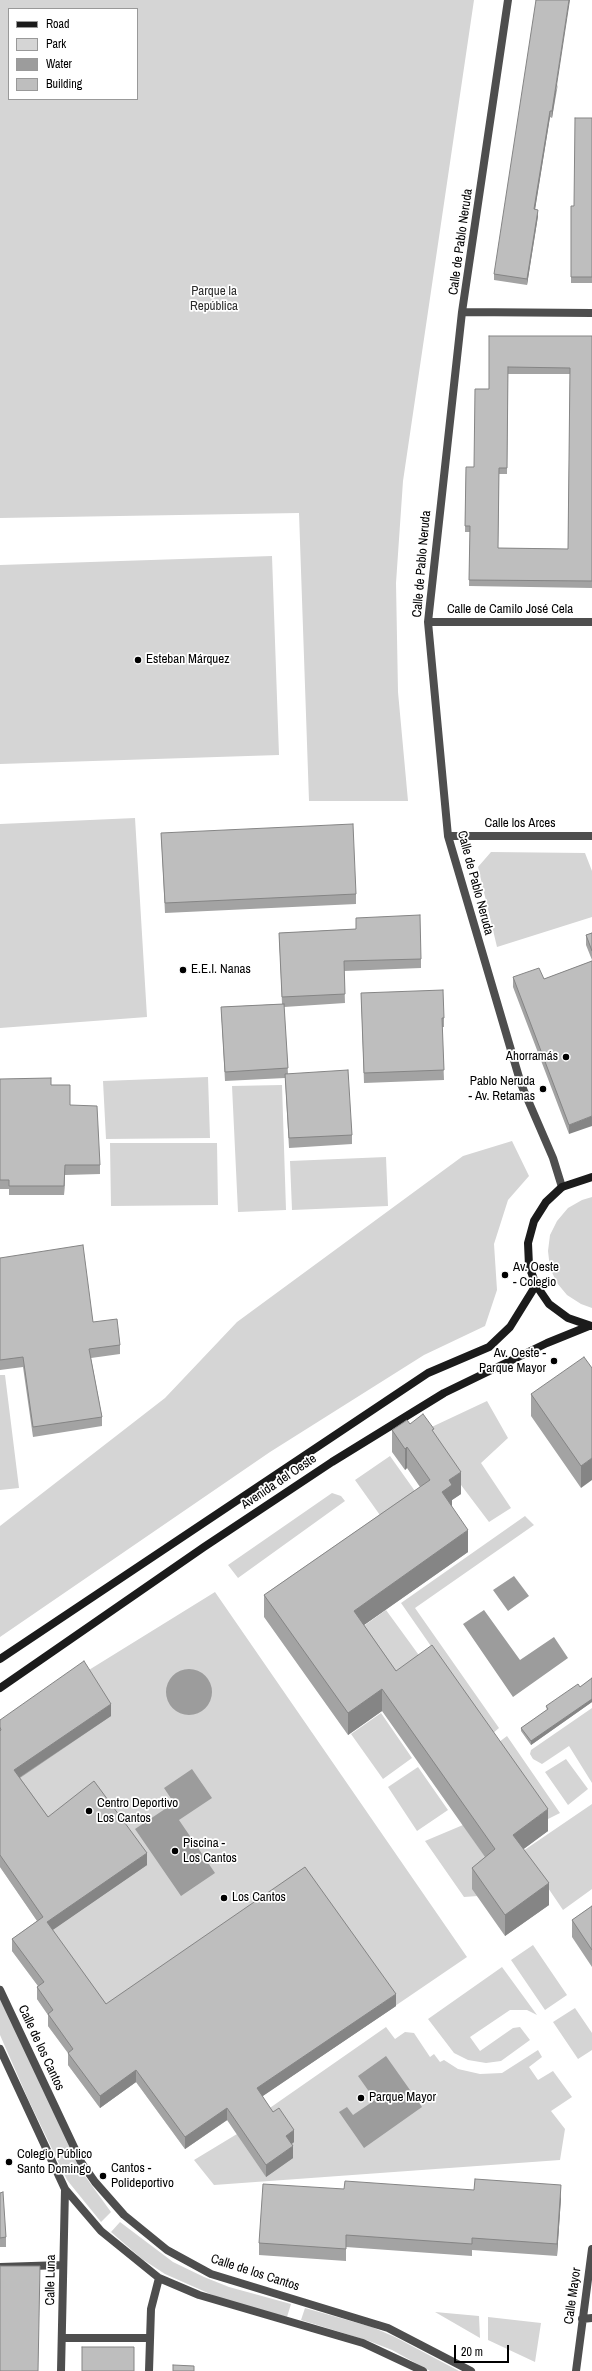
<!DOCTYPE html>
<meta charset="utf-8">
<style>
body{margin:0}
#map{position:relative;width:592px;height:2371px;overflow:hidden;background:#fff;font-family:"Archivo Narrow",sans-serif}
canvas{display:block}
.legend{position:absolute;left:8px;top:8px;width:130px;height:92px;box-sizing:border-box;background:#fff;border:1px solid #999;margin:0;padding:5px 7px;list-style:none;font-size:12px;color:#000}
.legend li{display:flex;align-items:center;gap:8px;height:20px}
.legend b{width:20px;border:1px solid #999}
.scale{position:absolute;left:454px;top:2345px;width:55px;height:18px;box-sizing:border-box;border:2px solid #000;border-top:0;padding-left:5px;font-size:12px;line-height:14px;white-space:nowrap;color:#000;-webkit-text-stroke:3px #fff;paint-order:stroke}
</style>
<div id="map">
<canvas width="592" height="2371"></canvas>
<ul class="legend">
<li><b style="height:5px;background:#1b1b1b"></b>Road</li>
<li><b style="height:11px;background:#d5d5d5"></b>Park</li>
<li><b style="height:11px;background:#9c9c9c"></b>Water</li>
<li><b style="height:11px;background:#bebebe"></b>Building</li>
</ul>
<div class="scale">20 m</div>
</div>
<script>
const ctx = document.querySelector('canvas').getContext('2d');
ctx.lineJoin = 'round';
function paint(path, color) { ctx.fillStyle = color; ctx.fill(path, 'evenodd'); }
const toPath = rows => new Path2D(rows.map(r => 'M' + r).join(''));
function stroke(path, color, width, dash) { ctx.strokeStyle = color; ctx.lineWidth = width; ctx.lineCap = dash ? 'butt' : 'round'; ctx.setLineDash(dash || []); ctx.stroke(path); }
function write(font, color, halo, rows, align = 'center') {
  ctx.font = font + ' "Archivo Narrow",sans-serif'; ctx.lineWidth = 3.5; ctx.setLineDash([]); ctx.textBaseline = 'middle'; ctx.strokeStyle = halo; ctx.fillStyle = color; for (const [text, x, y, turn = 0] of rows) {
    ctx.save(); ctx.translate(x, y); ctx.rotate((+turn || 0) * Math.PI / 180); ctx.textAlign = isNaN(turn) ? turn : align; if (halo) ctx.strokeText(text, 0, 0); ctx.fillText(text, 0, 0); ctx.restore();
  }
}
paint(toPath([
 [0,0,474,0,403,481,396,583,398,692,408,801,309,801,299,513,0,518],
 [9,9,137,9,137,99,9,99],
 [272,556,279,755,0,764,0,565],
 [135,818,147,1017,0,1028,0,824],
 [491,852,585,853,592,871,592,917,497,947,478,867],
 [208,1077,210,1138,106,1139,103,1081],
 [282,1085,286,1210,238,1212,232,1086],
 [512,1141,529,1176,508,1200,494,1244,497,1290,485,1326,424,1355,270,1452,0,1637,0,1526,165,1398,237,1322,463,1156],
 [110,1143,217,1143,218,1205,111,1206],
 [386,1157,388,1206,292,1210,290,1161],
 [592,1197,592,1308,581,1304,567,1295,557,1283,550,1268,548,1251,550,1235,557,1221,568,1208,582,1200],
 [0,1375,5,1375,19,1488,0,1490],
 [487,1401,508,1438,481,1463,511,1508,489,1522,421,1432],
 [390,1456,422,1501,387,1525,355,1480],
 [332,1493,341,1496,345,1501,238,1578,228,1565],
 [525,1516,534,1525,415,1608,499,1728,492,1734,401,1603],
 [215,1592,467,1957,185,2149,136,2082,100,2108,68,2065,73,2060,48,2026,53,2022,37,1999,44,1994,12,1951,43,1929,0,1867,0,1732,84,1673],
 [386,1610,429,1669,400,1697,351,1635],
 [592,1708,592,1783,569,1746,542,1764,533,1759,530,1754,531,1750],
 [381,1713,412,1758,383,1779,351,1734],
 [507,1736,560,1813,548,1819,499,1742],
 [566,1759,588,1789,568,1805,545,1772],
 [418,1767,448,1810,417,1831,388,1787],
 [592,1804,592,1889,563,1910,523,1851],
 [463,1825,495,1871,478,1896,464,1897,425,1841],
 [533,1945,567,1995,545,2010,511,1960],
 [502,1967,537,2015,527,2010,510,2010,470,2037,480,2051,513,2028,520,2027,530,2040,501,2061,486,2063,468,2060,454,2053,428,2019],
 [0,1998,82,2172,111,2212,101,2222,67,2180,28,2099,0,2035],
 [575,2008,592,2033,592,2050,578,2059,553,2022],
 [386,2027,395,2039,405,2032,414,2033,430,2057,434,2054,440,2062,444,2060,458,2069,480,2074,502,2073,538,2050,542,2057,529,2067,538,2080,553,2071,572,2097,551,2111,565,2129,560,2160,214,2185,194,2160,237,2134,264,2112],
 [120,2222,173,2262,204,2277,229,2287,291,2304,287,2317,226,2301,165,2274,142,2259,111,2232],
 [305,2308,372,2327,395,2337,459,2371,430,2371,392,2350,369,2341,301,2320],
 [435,2312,479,2316,480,2338],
 [488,2317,541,2323,535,2362,488,2340]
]), '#d5d5d5');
paint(toPath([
 [514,1576,529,1596,508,1611,493,1590],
 [484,1610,520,1660,554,1637,568,1658,513,1697,463,1624],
 '166 1692a23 23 0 1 1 46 0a23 23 0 1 1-46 0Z',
 [192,1769,212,1798,179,1820,215,1873,181,1896,135,1829,174,1803,164,1788],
 [386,2056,422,2107,364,2148,339,2112,347,2107,353,2115,375,2100,358,2076]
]), '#9c9c9c');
stroke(toPath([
 [508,0,462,312,428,622,448,836,521,1084,553,1158,562,1187],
 [462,312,592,313],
 [428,622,592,622],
 [448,836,592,836],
 [0,1990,81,2162,95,2182,124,2215,167,2250,211,2274,388,2328,471,2371],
 [0,2049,65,2189,101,2231,159,2278,199,2295,363,2343,423,2371],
 [0,2267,63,2265],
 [582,2319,592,2318],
 [62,2338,149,2338],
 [61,2371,65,2189],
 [149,2371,151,2309,159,2278],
 [576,2371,592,2249]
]), '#4e4e4e', 8);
stroke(toPath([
 [591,1326,568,1318,549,1304,536,1285,529,1266,528,1243,534,1221,546,1202,562,1187,592,1177],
 [0,1659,428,1373,489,1347,510,1327,536,1285],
 [0,1688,204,1547,332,1462,444,1393,547,1343,589,1326]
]), '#1b1b1b', 8);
paint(toPath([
 [558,84,552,118,550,117,535,209,538,216,527,285,494,280,494,274],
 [592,118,592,283,571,283,571,206,574,206],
 [489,336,592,336,592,588,469,586,470,532,465,532,466,467,474,467,489,389],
 [508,374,570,374,568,549,498,548,499,474,507,474],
 [161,833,356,894,356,904,165,913],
 [356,918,421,959,421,968,344,971,345,1003,284,1007,288,1074,352,1135,352,1144,289,1148,285,1078,225,1081,221,1007,282,1004,279,933,356,929],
 [592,933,592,960,586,945,586,935],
 [592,961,569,1134,513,987,513,977,544,979],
 [361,993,444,1018,444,1027,442,1027,444,1080,364,1083],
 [0,1079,51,1085,70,1105,100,1165,100,1174,65,1175,64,1195,9,1195,9,1189,0,1189],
 [0,1258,93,1322,120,1345,120,1354,91,1358,102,1417,102,1426,33,1437,23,1367,0,1370],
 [592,1368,581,1488,531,1416,531,1394],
 [410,1424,434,1433,461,1494,452,1500,452,1507,468,1552,364,1625,396,1671,548,1831,523,1849,549,1905,505,1936,472,1889,472,1868,485,1857,382,1711,348,1735,264,1617,264,1595,420,1487,407,1468,405,1470,392,1452,392,1430],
 [592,1678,592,1702,531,1745,521,1731,521,1728,547,1710,546,1706,580,1687],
 [111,1716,20,1778,48,1817,147,1865,52,1930,106,2004,396,2006,262,2096,294,2142,292,2144,293,2158,266,2177,227,2120,185,2149,136,2082,100,2108,68,2065,68,2053,48,2026,48,2015,37,1999,37,1987,38,1986,12,1951,12,1939,37,1921,0,1867,0,1720],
 [592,1906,592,1967,572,1937,572,1920],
 [344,2189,561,2198,557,2256,472,2250,472,2256,346,2247,346,2261,259,2255,259,2243],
 [0,2193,6,2237,6,2247,0,2247]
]), '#a3a3a3');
paint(toPath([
 [569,0,570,0,552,118,552,111],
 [550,111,550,117,534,216,534,209],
 [538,210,538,216,527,285,527,279],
 [592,1116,592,1126,569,1134,569,1125],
 [65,1165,65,1175,64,1195,64,1186],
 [407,1447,407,1468,405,1470,405,1449],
 [592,1458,592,1480,581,1488,581,1466],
 [461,1472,461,1494,452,1500,452,1507,442,1492,449,1480],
 [468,1530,468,1552,354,1632,354,1611],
 [382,1689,382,1711,348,1735,348,1713],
 [592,1699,592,1702,531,1745,531,1741],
 [111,1704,111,1716,14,1781,14,1770],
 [548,1809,548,1831,513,1857,513,1835],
 [147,1853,147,1865,47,1934,47,1922],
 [549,1883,549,1905,505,1936,505,1915],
 [396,1994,396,2006,257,2100,257,2088],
 [136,2070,136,2082,100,2108,100,2096],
 [227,2108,227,2120,185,2149,185,2137],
 [294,2130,294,2142,286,2148,286,2136],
 [293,2146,293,2158,266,2177,266,2165],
 [561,2185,561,2198,557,2256,557,2244]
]), '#858585');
const building = toPath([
 [536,0,569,0,552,111,550,111,534,209,538,210,527,279,494,274,536,0],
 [575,118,592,118,592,277,571,277,571,206,574,206,575,118],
 [489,336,592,336,592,581,469,580,470,526,465,526,466,467,474,467,475,389,489,389,489,336],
 [508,367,570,368,568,549,498,548,499,468,507,468,508,367],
 [353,824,356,894,165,903,161,833,353,824],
 [420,915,421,959,344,961,345,994,282,997,279,933,356,929,356,918,420,915],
 [592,933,592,951,586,935,592,933],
 [592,961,592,1116,569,1125,513,977,539,968,544,979,592,961],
 [443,990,444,1018,442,1018,444,1070,364,1073,361,993,443,990],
 [284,1004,288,1068,225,1072,221,1007,284,1004],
 [348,1070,352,1135,289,1138,285,1074,348,1070],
 [51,1078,51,1085,70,1085,70,1105,97,1106,100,1165,65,1165,64,1186,9,1186,9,1180,0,1180,0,1079,51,1078],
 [83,1245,93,1322,117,1319,120,1345,89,1349,102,1417,33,1427,23,1357,0,1360,0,1258,83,1245],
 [584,1357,592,1368,592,1458,581,1466,531,1394,584,1357],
 [423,1414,434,1429,432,1430,461,1472,449,1480,452,1485,442,1492,468,1530,354,1611,396,1671,432,1645,548,1809,513,1835,549,1883,505,1915,472,1868,495,1849,382,1689,348,1713,264,1595,430,1480,407,1447,405,1449,392,1430,407,1420,410,1424,423,1414],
 [84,1661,111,1704,14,1770,48,1817,94,1781,147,1853,47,1922,106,2004,305,1867,396,1994,257,2088,273,2112,279,2108,294,2130,286,2136,293,2146,266,2165,227,2108,185,2137,136,2070,100,2096,68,2053,73,2049,48,2014,53,2010,37,1987,44,1982,12,1939,43,1917,0,1855,0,1731,1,1730,0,1727,0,1720,84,1661],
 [592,1678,592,1699,531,1741,521,1728,548,1709,546,1706,578,1684,580,1687,592,1678],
 [592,1906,592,1950,572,1920,592,1906],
 [475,2179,561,2185,557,2244,472,2238,472,2244,346,2235,346,2249,259,2243,263,2184,344,2189,345,2181,474,2190,475,2179],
 [3,2192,6,2237,0,2238,0,2193,3,2192],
 [0,2266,40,2266,38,2371,0,2371,0,2266],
 [82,2347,134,2347,134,2371,82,2371,82,2347],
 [173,2365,194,2366,194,2371,173,2371,173,2365]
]);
paint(building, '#bebebe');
stroke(building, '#858585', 1);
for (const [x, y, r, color] of [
 [138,660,4,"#000"],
 [183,970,4,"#000"],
 [566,1057,4,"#000"],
 [543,1089,4,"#000"],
 [505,1275,4,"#000"],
 [554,1361,4,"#000"],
 [89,1811,4,"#000"],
 [175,1851,4,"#000"],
 [224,1898,4,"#000"],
 [361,2098,4,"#000"],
 [9,2162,4,"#000"],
 [103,2176,4,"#000"]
]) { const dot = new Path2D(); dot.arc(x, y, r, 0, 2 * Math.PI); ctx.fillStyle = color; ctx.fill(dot); stroke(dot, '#fff', 1.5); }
write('13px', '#000', '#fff', [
 ["Calle de Pablo Neruda",461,242,-82],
 ["Calle de Pablo Neruda",422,564,-85],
 ["Calle de Camilo José Cela",510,610],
 ["Calle los Arces",520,824],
 ["Calle de Pablo Neruda",475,883,75],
 ["Avenida del Oeste",279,1482,-34],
 ["Calle de los Cantos",41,2048,65],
 ["Calle de los Cantos",255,2273,18],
 ["Calle Luna",51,2280,-89],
 ["Calle Mayor",573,2296,-82]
]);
write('13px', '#2c2c2c', '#fff', [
 ["Parque la",214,292],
 ["República",214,307]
]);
write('13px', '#000', '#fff', [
 ["Esteban Márquez",146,660],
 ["E.E.I. Nanas",191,970],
 ["Ahorramás",558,1057,"right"],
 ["Pablo Neruda",535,1082,"right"],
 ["- Av. Retamas",535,1097,"right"],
 ["Av. Oeste",513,1268],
 ["- Colegio",513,1283],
 ["Av. Oeste -",546,1354,"right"],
 ["Parque Mayor",546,1369,"right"],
 ["Centro Deportivo",97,1804],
 ["Los Cantos",97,1819],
 ["Piscina -",183,1844],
 ["Los Cantos",183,1859],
 ["Los Cantos",232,1898],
 ["Parque Mayor",369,2098],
 ["Colegio Público",17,2155],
 ["Santo Domingo",17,2170],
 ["Cantos -",111,2169],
 ["Polideportivo",111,2184]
], 'left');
</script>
